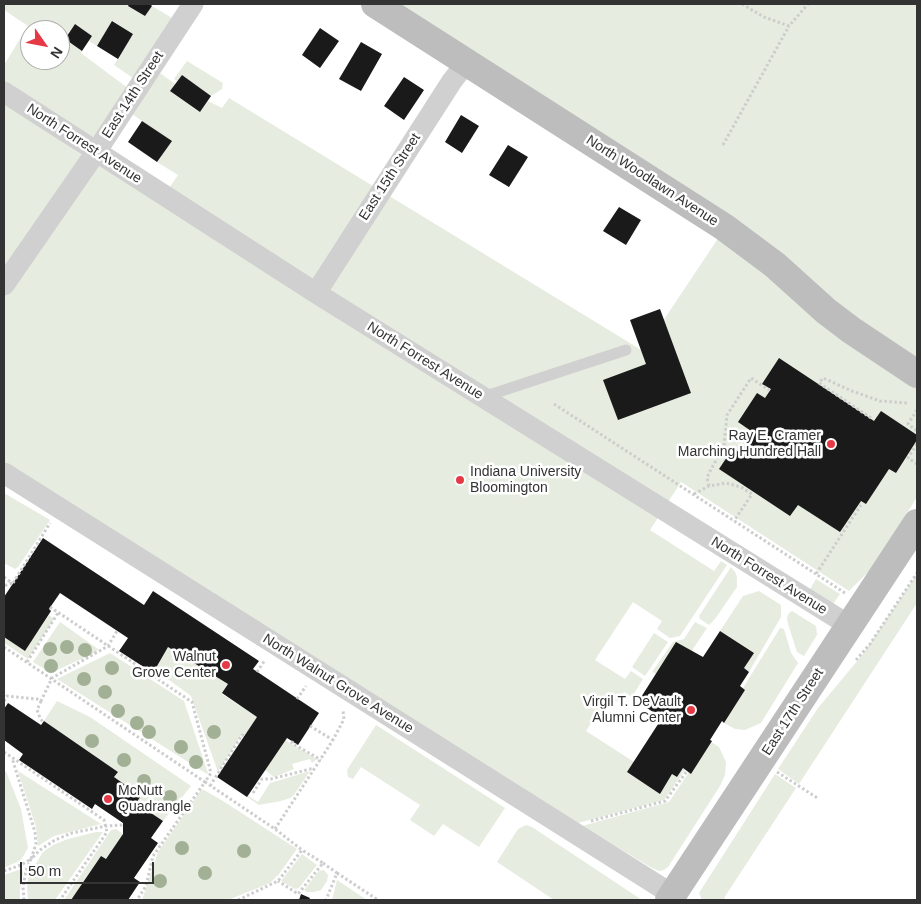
<!DOCTYPE html>
<style>
body{margin:0}
#map{position:relative;width:921px;height:904px;overflow:hidden;background:#fff;font-family:Arial,sans-serif}
canvas{display:block}
.frame{position:absolute;inset:0;border:5px solid #333;pointer-events:none}
.north{position:absolute;left:20px;top:20px;width:50px;height:50px;box-sizing:border-box;background:#fff;border:1px solid #adadad;border-radius:50%;rotate:123deg;font-size:14px;font-weight:700;line-height:20px;text-align:center;color:#333}
.north::after{content:'';display:block;margin:auto;width:18px;height:22px;background:#e63946;clip-path:polygon(50% 0,100% 100%,50% 72%,0 100%)}
.scale{position:absolute;left:20px;top:862px;width:134px;height:22px;box-sizing:border-box;border:2px solid #333;border-top:0;padding-left:6px;font-size:15px;line-height:18px;white-space:nowrap;color:#333;-webkit-text-stroke:4px #fff;paint-order:stroke}
</style>
<div id="map">
<canvas width="921" height="904"></canvas>
<div class="frame"></div>
<div class="north">N</div>
<div class="scale">50 m</div>
</div>
<script>
const ctx = document.querySelector('canvas').getContext('2d');
ctx.lineJoin = 'round';
function paint(path, color) { ctx.fillStyle = color; ctx.fill(path, 'evenodd'); }
const toPath = rows => new Path2D(rows.map(r => 'M' + r).join(''));
function stroke(path, color, width, dash) { ctx.strokeStyle = color; ctx.lineWidth = width; ctx.lineCap = dash ? 'butt' : 'round'; ctx.setLineDash(dash || []); ctx.stroke(path); }
function write(font, color, halo, rows, align = 'center') {
  ctx.font = font + ' Arial,sans-serif'; ctx.lineWidth = 5; ctx.setLineDash([]); ctx.textBaseline = 'middle'; ctx.strokeStyle = halo; ctx.fillStyle = color; for (const [text, x, y, turn = 0] of rows) {
    ctx.save(); ctx.translate(x, y); ctx.rotate((+turn || 0) * Math.PI / 180); ctx.textAlign = isNaN(turn) ? turn : align; if (halo) ctx.strokeText(text, 0, 0); ctx.fillText(text, 0, 0); ctx.restore();
  }
}
paint(toPath([
 [4,4,129,4,128,6,145,16,152,6,172,18,133,78,114,65,133,34,113,21,97,46,89,41,92,36,75,24,65,38,82,51,81,53,129,89,98,136,90,137,4,81,4,65,28,26,4,10],
 [30,30,60,30,60,60,30,60],
 [367,4,917,4,917,497,875,565,849,591,681,482,650,530,714,571,721,561,727,565,680,636,670,638,657,629,662,621,633,602,595,660,625,679,631,671,643,679,632,697,624,692,618,701,608,698,586,731,634,762,628,773,660,793,672,774,677,777,683,768,685,770,664,800,578,823,4,462,4,103,95,164,98,163,161,200,178,175,157,162,171,141,132,114,160,73,175,84,170,91,200,112,208,101,222,108,229,98,643,351,723,231],
 [187,61,223,83,222,89,211,96,182,75,177,81,174,79],
 [4,493,50,520,18,567,15,569,4,563],
 [731,567,735,572,737,577,737,587,715,619,709,625,700,619,699,616],
 [917,574,917,603,799,784,778,769,818,708,863,654],
 [816,579,840,594,833,604,809,591],
 [759,591,781,605,781,617,749,672,744,668,753,653,720,631,743,596],
 [792,611,816,626,817,635,804,656,797,652,788,624,787,618,789,613],
 [49,615,54,619,28,659,4,643,4,637,25,651],
 [60,622,98,649,96,652,51,673,33,662],
 [695,622,707,628,691,652,656,674,652,672,673,642,684,639],
 [780,628,784,629,791,653,798,663,761,723,745,730,735,729,724,723,745,690,743,688],
 [654,633,668,642,645,676,632,667],
 [168,647,228,684,222,694,257,717,245,735,242,734,218,772,191,696,154,669],
 [110,653,184,701,208,773,207,774,57,679],
 [57,701,90,717,191,786,163,821,136,803,141,796,114,777,118,772,44,721],
 [376,725,505,808,479,847,443,824,434,836,410,820,420,805,361,767,353,779,348,777,347,770],
 [285,740,317,759,312,763,310,759,292,764,294,769,274,777,265,770],
 [711,742,719,747,726,762,725,775,720,786,668,867,664,870,659,871,652,868,582,826,669,802,689,772,691,774],
 [6,771,21,809,28,848,21,860,4,868,4,774],
 [18,771,101,824,54,836,38,846,36,827],
 [310,771,294,795,290,798,281,801,259,805,247,797,248,796,258,802,270,783],
 [775,774,796,788,724,898,726,900,702,900,699,893],
 [201,790,204,790,223,801,297,849,279,874,270,883,228,900,142,900,158,852],
 [526,825,532,827,639,898,640,900,554,900,497,862,518,829],
 [116,829,123,834,106,859,101,856,71,900,64,900,111,830],
 [96,832,103,832,55,900,28,900,27,883,30,873,43,852,53,845,68,839],
 [302,854,317,865,299,888,295,889,281,881],
 [21,869,22,869,23,873,20,889,20,900,4,900,4,875],
 [324,870,328,875,327,881,321,890,314,892,307,892,304,890,319,871],
 [337,880,367,900,332,900]
]), '#e6ecdf');
paint(toPath([
 [129,4,150,4,152,6,145,16,128,6],
 [112,21,133,34,118,59,97,46],
 [75,24,92,36,82,51,65,39],
 [320,28,339,41,320,68,302,55],
 [361,42,382,54,361,91,339,79],
 [182,75,211,96,200,112,170,91],
 [404,77,424,90,404,120,384,106],
 [461,115,479,126,462,153,445,142],
 [142,121,172,141,157,162,128,142],
 [508,145,528,157,509,187,489,175],
 [619,207,641,220,626,245,603,231],
 [660,309,691,393,618,420,603,380,646,364,630,320],
 [779,358,874,421,881,411,917,435,917,440,896,473,889,469,866,504,861,501,840,532,798,505,790,516,719,469,733,448,740,453,754,433,738,422,757,393,765,398,771,389,762,384],
 [43,538,144,605,153,591,259,661,253,669,319,713,298,745,287,738,247,797,217,777,257,717,222,693,228,684,168,647,153,673,119,651,128,638,60,593,49,609,51,611,25,651,4,637,4,597],
 [720,631,754,653,744,668,749,672,740,686,745,690,724,723,722,721,710,740,712,741,691,774,683,768,677,777,672,774,660,794,627,772,662,718,638,702,676,642,703,657],
 [8,703,41,725,44,721,118,772,114,777,141,796,136,803,163,821,151,838,158,843,134,878,140,882,128,900,71,900,101,856,106,859,123,834,123,823,95,804,92,809,19,760,23,754,4,740,4,709],
 [301,894,310,898,309,900,299,900]
]), '#1a1a1a');
stroke(toPath([
 [742,4,764,17,789,26,808,4],
 [723,145,789,26],
 [554,404,816,574],
 [917,410,908,424,917,431],
 [871,418,819,383,823,378,852,391,880,401,908,403],
 [917,444,908,458,917,464],
 [724,446,730,450],
 [709,486,707,478,709,473,724,446,727,415,751,378,769,390],
 [694,494,709,486,726,483,741,487,752,494,734,521],
 [4,577,12,583,4,586],
 [13,583,50,523],
 [845,593,816,574,861,505],
 [50,607,192,702,211,773,205,782,275,829,302,850],
 [4,647,205,782,153,856,146,886,137,900],
 [856,660,870,644,917,573],
 [27,662,58,613],
 [257,672,265,660],
 [297,699,306,686],
 [4,701,7,696,37,699,41,701,52,678,108,646,117,631],
 [41,701,37,710,40,718,43,722],
 [310,726,333,740],
 [293,741,292,743,321,760],
 [4,752,104,820,107,832,60,900],
 [777,772,819,799],
 [210,786,242,735,244,736],
 [253,793,262,779,271,779,314,768],
 [591,821,665,801,687,771],
 [275,829,333,740,344,719,343,710],
 [323,863,337,873,326,900],
 [4,871,21,865,31,859,36,844,35,832,12,758],
 [337,873,378,900],
 [24,900,23,887,26,871,31,859,40,850,55,840,72,833,106,826,123,825],
 [238,900,278,881,302,850,323,863,298,894,278,881]
]), '#cdcdcd', 3, [2.5, 2.5]);
stroke(toPath([
 [483,397,626,350]
]), '#d0d0d0', 11);
stroke(toPath([
 [4,92,316,293,850,626],
 [4,285,96,152,193,4],
 [316,293,452,81,467,62],
 [4,473,673,895]
]), '#d0d0d0', 21);
stroke(toPath([
 [375,4,724,227,775,265,826,311,851,330,917,374],
 [669,900,917,523]
]), '#bdbdbd', 28);
ctx.fillStyle = '#a2b095';
for (const [x, y] of [
 [67,647],
 [50,649],
 [85,650],
 [51,666],
 [112,668],
 [84,679],
 [105,692],
 [118,711],
 [137,723],
 [149,732],
 [214,732],
 [92,741],
 [181,747],
 [124,760],
 [196,762],
 [144,781],
 [170,797],
 [182,848],
 [244,851],
 [205,873],
 [160,881]
]) { ctx.beginPath(); ctx.arc(x, y, 7, 0, 2 * Math.PI); ctx.fill(); }
for (const [x, y, r, color] of [
 [831,444,5,"#e63946"],
 [460,480,5,"#e63946"],
 [226,665,5,"#e63946"],
 [691,710,5,"#e63946"],
 [108,799,5,"#e63946"]
]) { const dot = new Path2D(); dot.arc(x, y, r, 0, 2 * Math.PI); ctx.fillStyle = color; ctx.fill(dot); stroke(dot, '#fff', 2); }
write('14px', '#333', '#fff', [
 ["East 14th Street",133,95,-57],
 ["North Forrest Avenue",84,144,33],
 ["East 15th Street",390,177,-57],
 ["North Woodlawn Avenue",652,181,33],
 ["North Forrest Avenue",425,361,32],
 ["North Forrest Avenue",769,576,32],
 ["North Walnut Grove Avenue",338,684,32],
 ["East 17th Street",793,712,-57]
]);
write('14px', '#333', '#fff', [
 ["Ray E. Cramer",821,436],
 ["Marching Hundred Hall",821,452],
 ["Indiana University",470,472,"left"],
 ["Bloomington",470,488,"left"],
 ["Walnut",216,657],
 ["Grove Center",216,673],
 ["Virgil T. DeVault",681,702],
 ["Alumni Center",681,718],
 ["McNutt",118,791,"left"],
 ["Quadrangle",118,807,"left"]
], 'right');
</script>
